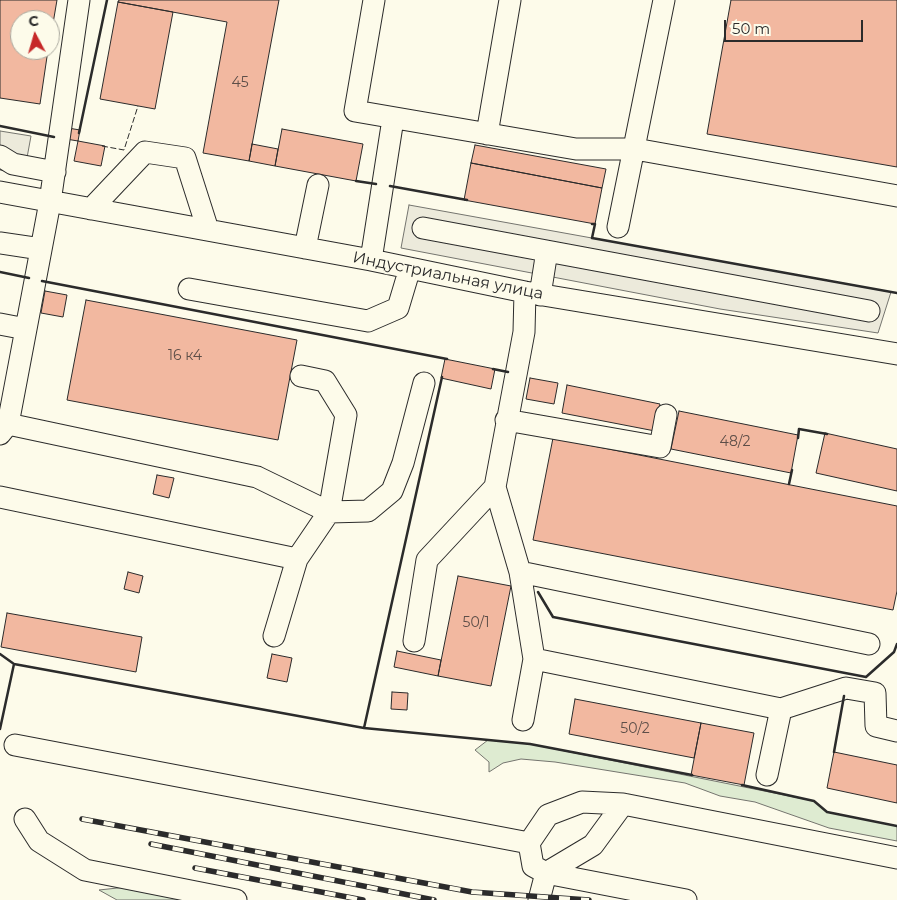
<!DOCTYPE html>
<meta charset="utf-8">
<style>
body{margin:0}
#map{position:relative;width:897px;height:900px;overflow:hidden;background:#fdfbea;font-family:Montserrat,sans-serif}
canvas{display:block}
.north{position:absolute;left:10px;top:10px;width:50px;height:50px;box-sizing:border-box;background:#fdfbea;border:1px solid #a9a89e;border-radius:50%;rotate:354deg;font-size:14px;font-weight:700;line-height:20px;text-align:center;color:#2b2b2b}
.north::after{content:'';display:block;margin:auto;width:18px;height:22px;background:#c62828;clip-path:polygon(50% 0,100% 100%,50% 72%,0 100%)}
.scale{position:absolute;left:724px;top:20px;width:139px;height:22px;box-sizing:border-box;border:2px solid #2b2b2b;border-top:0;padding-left:6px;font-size:15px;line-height:18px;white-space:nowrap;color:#2b2b2b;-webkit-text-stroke:4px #fdfbea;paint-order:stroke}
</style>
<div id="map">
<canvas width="897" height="900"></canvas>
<div class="north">С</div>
<div class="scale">50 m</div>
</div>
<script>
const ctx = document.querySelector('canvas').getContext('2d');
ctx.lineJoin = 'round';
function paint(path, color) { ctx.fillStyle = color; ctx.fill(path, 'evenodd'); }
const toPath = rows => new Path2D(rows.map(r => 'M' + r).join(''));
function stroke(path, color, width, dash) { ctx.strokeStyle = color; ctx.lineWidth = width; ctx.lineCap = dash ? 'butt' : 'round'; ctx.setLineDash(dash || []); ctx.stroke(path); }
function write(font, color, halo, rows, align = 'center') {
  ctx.font = font + ' Montserrat,sans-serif'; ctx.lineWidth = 4; ctx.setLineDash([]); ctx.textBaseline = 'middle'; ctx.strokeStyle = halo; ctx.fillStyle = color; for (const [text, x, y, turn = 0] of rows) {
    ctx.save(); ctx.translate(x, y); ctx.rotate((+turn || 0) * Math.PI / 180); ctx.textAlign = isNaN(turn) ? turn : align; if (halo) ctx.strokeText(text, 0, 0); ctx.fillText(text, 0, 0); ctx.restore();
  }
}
const green = toPath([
 [488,740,530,744,814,801,827,812,897,826,897,841,829,828,755,802,720,796,685,783,555,762,521,759,503,763,489,772,489,762,475,750,488,740],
 [136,886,203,900,117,900,99,890,136,886]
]);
paint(green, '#deebd1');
stroke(green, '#74746e', 1);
const parking = toPath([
 [0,131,31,136,24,174,0,170,0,131],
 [409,205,891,292,878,333,720,309,401,248,409,205]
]);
paint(parking, '#eceadb');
stroke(parking, '#74746e', 1);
const building = toPath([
 [0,0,57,0,50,41,50,20,20,20,20,50,48,50,40,104,0,98,0,0],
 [119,0,279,0,249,161,203,153,227,22,118,2,119,0],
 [731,0,897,0,897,167,707,134,731,0],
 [118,2,173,12,155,109,100,99,118,2],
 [68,128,80,130,78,141,66,139,68,128],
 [282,129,363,144,356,181,275,166,282,129],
 [78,141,105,146,101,166,74,161,78,141],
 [252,144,278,149,275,166,249,161,252,144],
 [475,145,606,169,602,188,471,163,475,145],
 [471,163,602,188,595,224,464,200,471,163],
 [45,291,67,295,63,317,41,313,45,291],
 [86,300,297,340,278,440,67,400,86,300],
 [445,359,495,369,491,389,441,378,445,359],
 [530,378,558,383,554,404,526,399,530,378],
 [567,385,660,404,655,431,562,413,567,385],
 [679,411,798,435,791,473,671,449,679,411],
 [825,433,897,449,897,491,816,473,825,433],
 [553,438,897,506,897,591,893,610,533,540,553,438],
 [157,475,174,478,169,498,153,494,157,475],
 [128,572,143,576,139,593,124,589,128,572],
 [458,576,511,586,491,686,438,676,458,576],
 [7,613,142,637,136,672,1,647,7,613],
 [397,651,441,660,438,676,394,667,397,651],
 [272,654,292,658,287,682,267,678,272,654],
 [392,692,408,693,407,710,391,709,392,692],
 [575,699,701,723,694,758,569,734,575,699],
 [701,723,754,733,744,785,691,775,701,723],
 [834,752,897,765,897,803,827,788,834,752]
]);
paint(building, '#f2b8a0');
stroke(building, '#2b2b2b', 1);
const minor = toPath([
 [374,0,355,111,576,149,635,149,897,196],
 [487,134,510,0],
 [0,156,13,164,55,172],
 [0,192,371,260,525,292,897,354],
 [91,209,145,152,185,158,208,230],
 [618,227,664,0],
 [423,228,869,311],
 [0,243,41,249],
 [305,248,318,185],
 [371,260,393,119],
 [189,289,368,321,398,308,410,268],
 [525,292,524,332,495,487,520,572,534,659,781,709,846,688,875,693,876,726,897,731],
 [540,295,547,251],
 [0,324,26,329],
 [506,420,660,447,666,415],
 [8,424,257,477,329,512,368,511,392,491,403,463,424,383],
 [0,434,8,424,50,202,79,0],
 [0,497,297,559,329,512,346,415,325,381,301,376],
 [520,572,869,644],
 [274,636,297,559],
 [414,641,427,560,495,487],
 [523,720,534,659],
 [15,745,529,843],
 [767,775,781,709],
 [25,819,39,841,85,870,236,900],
 [539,900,546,873,593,845,623,804],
 [686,900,546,873,533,866,529,843,548,815,582,802,623,804,897,858]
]);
stroke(minor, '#2b2b2b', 23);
stroke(minor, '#fdfbea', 21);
const rail = toPath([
 [82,819,472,892,589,900],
 [151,844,434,900],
 [195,868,363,900]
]);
stroke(rail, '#2b2b2b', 5.5);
stroke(rail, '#fdfbea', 4, [11]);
stroke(toPath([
 [102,146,124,150,138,106]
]), '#2b2b2b', 1, [6, 2.5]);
stroke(toPath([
 [0,126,54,137],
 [79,133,107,0],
 [356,181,376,184],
 [390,186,467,200],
 [592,224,595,224,592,238,897,293],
 [0,272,29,278],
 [42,281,447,359],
 [493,369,508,372],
 [798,438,799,429,827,434],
 [789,484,792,470],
 [538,592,553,617,866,677,894,652,897,644],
 [0,654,14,664,364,728,530,744,692,775],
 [364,728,442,377],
 [0,729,14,664],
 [834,752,844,696],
 [742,785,814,801,827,812,897,826]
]), '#2b2b2b', 2.5);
write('14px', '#5d4e48', null, [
 ["45",240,83],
 ["16 к4",185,356],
 ["48/2",735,442],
 ["50/1",476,623],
 ["50/2",635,729]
]);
write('16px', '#2b2b2b', '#fdfbea', [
 ["Индустриальная улица",448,276,11]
]);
</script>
